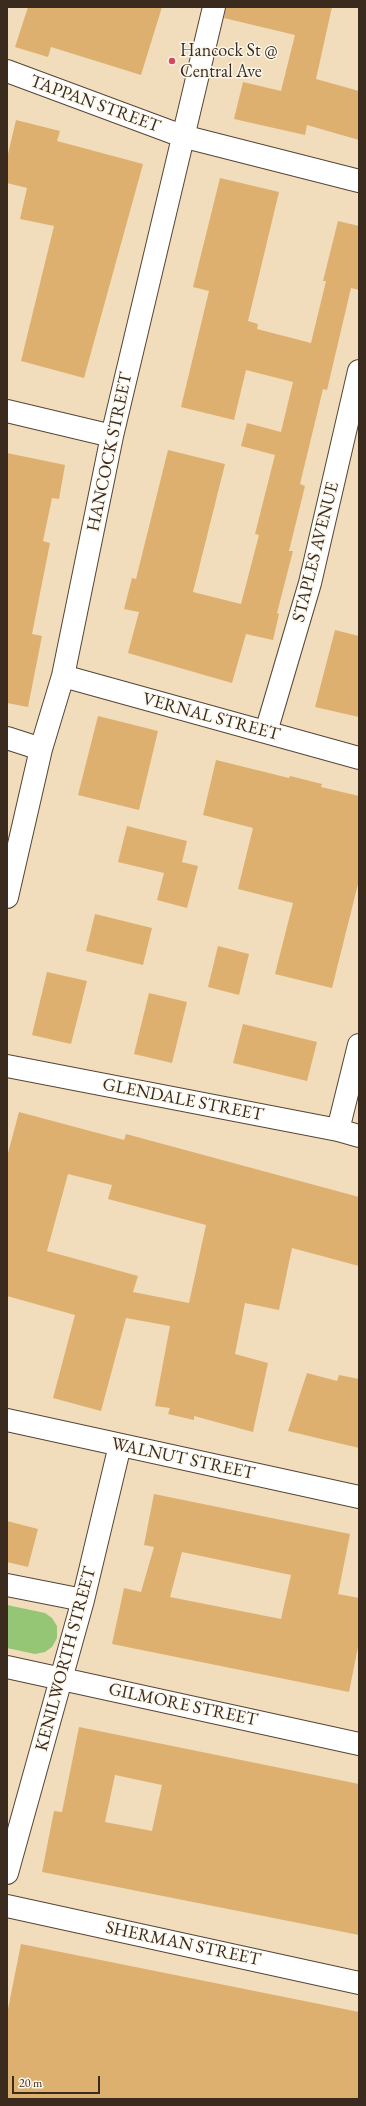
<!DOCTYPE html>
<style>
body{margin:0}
#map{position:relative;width:366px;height:2106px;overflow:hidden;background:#f1dcbb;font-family:"EB Garamond",serif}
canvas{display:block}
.frame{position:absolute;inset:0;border:8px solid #3b2a1e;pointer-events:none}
.scale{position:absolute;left:12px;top:2076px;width:88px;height:18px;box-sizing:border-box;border:2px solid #3b2a1e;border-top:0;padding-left:5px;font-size:12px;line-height:14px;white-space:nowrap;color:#3b2a1e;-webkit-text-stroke:3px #fbf7ec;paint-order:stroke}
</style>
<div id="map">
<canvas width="366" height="2106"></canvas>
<div class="frame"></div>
<div class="scale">20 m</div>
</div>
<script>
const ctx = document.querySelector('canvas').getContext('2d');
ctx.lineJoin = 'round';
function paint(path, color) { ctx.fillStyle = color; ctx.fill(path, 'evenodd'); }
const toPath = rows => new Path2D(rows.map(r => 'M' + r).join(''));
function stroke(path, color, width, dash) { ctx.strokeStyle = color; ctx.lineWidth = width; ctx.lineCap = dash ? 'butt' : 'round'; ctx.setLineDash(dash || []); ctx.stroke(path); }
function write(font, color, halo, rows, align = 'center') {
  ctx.font = font + ' "EB Garamond",serif'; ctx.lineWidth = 3; ctx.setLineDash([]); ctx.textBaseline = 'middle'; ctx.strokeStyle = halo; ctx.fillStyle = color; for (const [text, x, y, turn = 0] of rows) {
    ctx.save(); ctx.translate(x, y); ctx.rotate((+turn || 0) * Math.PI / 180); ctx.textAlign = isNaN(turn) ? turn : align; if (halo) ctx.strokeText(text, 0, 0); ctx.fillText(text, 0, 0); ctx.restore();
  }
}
paint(toPath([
 [7,1605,45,1613,52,1618,57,1626,57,1638,52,1647,45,1652,35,1654,7,1648]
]), '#94c676');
paint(toPath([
 [28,7,162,7,141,75,51,47,48,57,15,47],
 [226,7,332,7,316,79,359,91,359,140,307,125,305,135,234,119,243,82,281,91,295,35,224,18],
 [16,120,60,131,57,141,143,164,84,378,21,361,54,226,20,219,27,188,7,183,7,158],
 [220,178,279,192,248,321,258,324,257,329,311,343,326,281,323,281,338,221,359,226,359,290,351,288,327,390,323,389,300,484,305,486,289,551,293,551,277,613,279,614,273,640,246,634,232,683,128,653,139,612,124,609,132,578,136,579,168,450,225,464,193,592,241,604,259,535,255,534,275,455,241,446,247,423,281,432,293,382,246,370,234,420,181,407,209,291,193,287],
 [7,453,65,465,59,499,52,498,43,541,50,543,32,634,42,636,28,707,7,703],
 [335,630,359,636,359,717,315,707],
 [98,716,158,731,139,810,78,795],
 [216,760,289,778,290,776,322,784,321,787,359,796,359,880,332,988,275,974,293,903,238,889,253,828,203,815],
 [127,826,187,841,182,862,198,866,187,908,157,900,164,873,118,862],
 [95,914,152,928,143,965,86,951],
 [218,946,249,954,239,995,208,987],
 [47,972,87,981,71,1044,32,1035],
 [149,993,187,1002,172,1063,134,1054],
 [243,1024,317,1042,307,1081,233,1063],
 [19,1112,124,1140,126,1134,359,1197,359,1266,292,1248,279,1310,245,1303,235,1354,268,1363,253,1432,194,1416,194,1420,168,1414,170,1408,155,1406,170,1326,126,1318,101,1411,53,1398,75,1315,7,1296,7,1157],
 [68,1174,112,1185,108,1199,206,1225,189,1303,133,1292,138,1276,47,1251],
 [307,1373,337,1381,339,1375,359,1379,359,1448,288,1431],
 [154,1494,350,1534,338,1594,359,1598,359,1642,349,1692,112,1644,124,1588,141,1592,154,1547,144,1545],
 [182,1552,291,1575,281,1619,170,1597],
 [7,1521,38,1529,28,1567,7,1562],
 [79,1727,359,1784,359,1935,42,1872,54,1811,62,1812],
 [115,1775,162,1785,152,1831,105,1822],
 [21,1944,359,2012,359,2099,7,2099,7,2014]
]), '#deb070');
const minor = toPath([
 [7,71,182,136,359,181],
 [7,411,112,436],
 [63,676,359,758],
 [266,732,310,583,359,371],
 [7,738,41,749],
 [7,897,41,749,63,676,112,436,214,7],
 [7,1066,338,1130,359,1136],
 [338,1130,359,1045],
 [7,1420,359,1497],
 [7,1585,83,1600],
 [7,1667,359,1744],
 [7,1873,83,1600,120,1445],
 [7,1906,359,1983]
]);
stroke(minor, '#564536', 24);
stroke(minor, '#fff', 22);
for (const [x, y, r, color] of [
 [172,61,4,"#d1495b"]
]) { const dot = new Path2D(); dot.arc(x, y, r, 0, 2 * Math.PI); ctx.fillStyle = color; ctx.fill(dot); stroke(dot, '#fbf7ec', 1.5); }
write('18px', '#3b2a1e', '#fbf7ec', [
 ["Hancock St @",180,51],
 ["Central Ave",180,72]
], 'left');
write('18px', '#3b2a1e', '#fbf7ec', [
 ["TAPPAN STREET",95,104,20],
 ["HANCOCK STREET",110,452,-78],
 ["STAPLES AVENUE",316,552,-76],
 ["VERNAL STREET",211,717,15],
 ["GLENDALE STREET",183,1100,11],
 ["WALNUT STREET",183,1459,12],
 ["KENILWORTH STREET",66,1659,-75],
 ["GILMORE STREET",183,1705,12],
 ["SHERMAN STREET",183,1944,12]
]);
</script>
